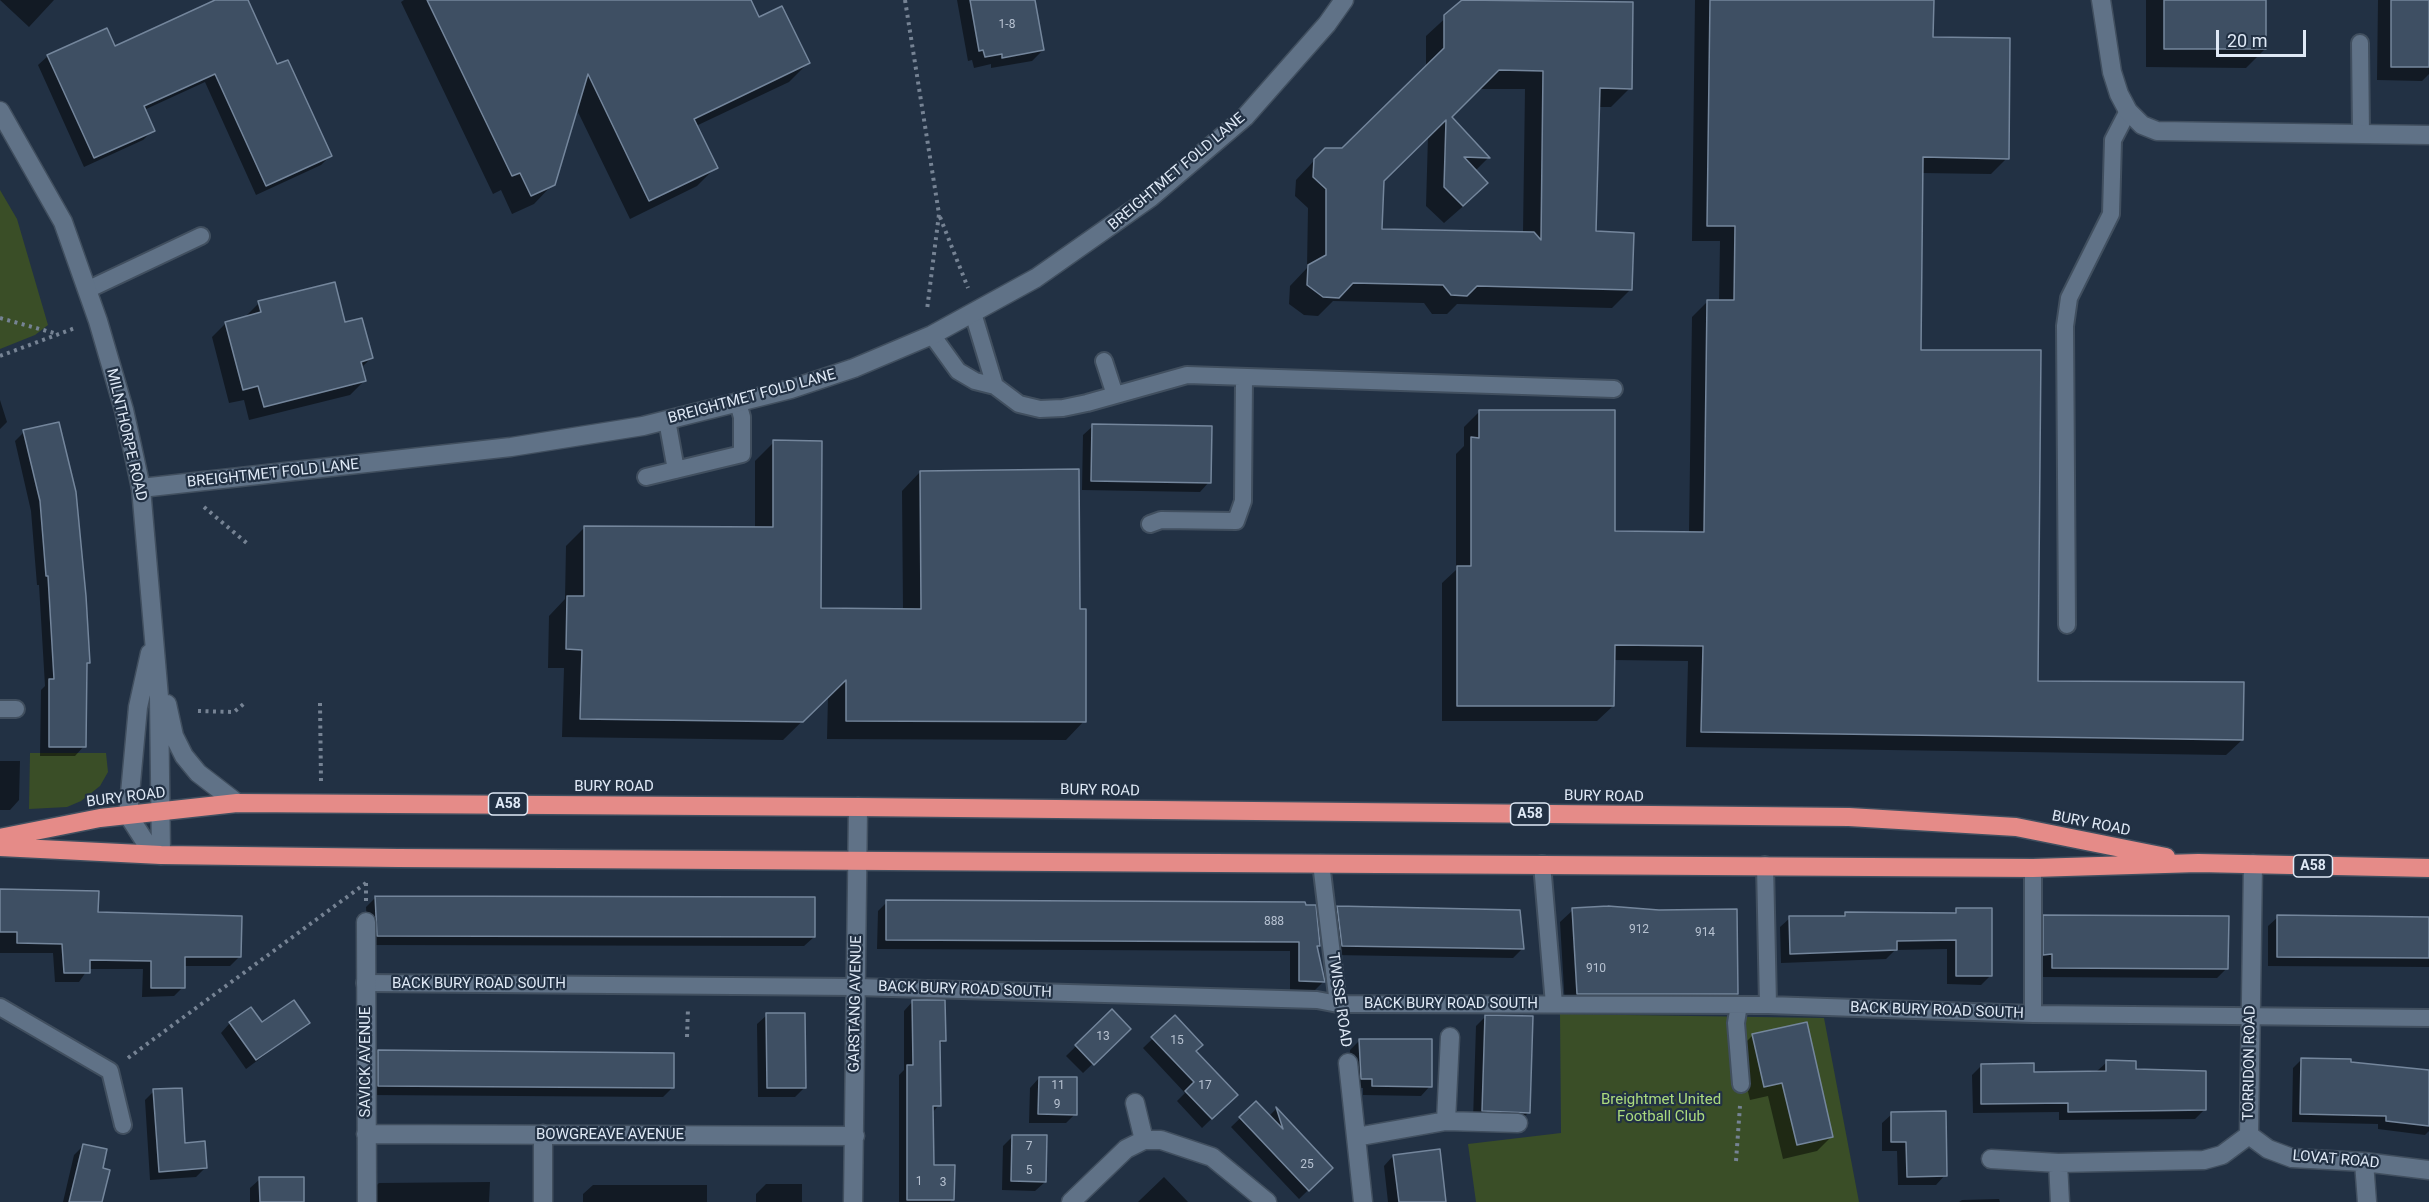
<!DOCTYPE html>
<style>
body{margin:0}
#map{position:relative;width:2429px;height:1202px;overflow:hidden;background:#223144;font-family:Roboto,sans-serif}
canvas{display:block}
.scale{position:absolute;left:2216px;top:30px;width:90px;height:27px;box-sizing:border-box;border:3px solid #dfe9f6;border-top:0;padding-left:8px;font-size:18px;line-height:21px;white-space:nowrap;color:#dfe9f6;-webkit-text-stroke:4px #223144;paint-order:stroke}
</style>
<div id="map">
<canvas width="2429" height="1202"></canvas>
<div class="scale">20 m</div>
</div>
<script>
const ctx = document.querySelector('canvas').getContext('2d');
ctx.lineJoin = 'round';
function paint(path, color) { ctx.fillStyle = color; ctx.fill(path, 'evenodd'); }
const toPath = rows => new Path2D(rows.map(r => 'M' + r).join(''));
function stroke(path, color, width, dash) { ctx.strokeStyle = color; ctx.lineWidth = width; ctx.lineCap = dash ? 'butt' : 'round'; ctx.setLineDash(dash || []); ctx.stroke(path); }
function write(font, color, halo, rows, align = 'center') {
  ctx.font = font + ' Roboto,sans-serif'; ctx.lineWidth = 4.5; ctx.setLineDash([]); ctx.textBaseline = 'middle'; ctx.strokeStyle = halo; ctx.fillStyle = color; for (const [text, x, y, turn = 0] of rows) {
    ctx.save(); ctx.translate(x, y); ctx.rotate((+turn || 0) * Math.PI / 180); ctx.textAlign = isNaN(turn) ? turn : align; if (halo) ctx.strokeText(text, 0, 0); ctx.fillText(text, 0, 0); ctx.restore();
  }
}
paint(toPath([
 [0,190,17,219,48,325,35,335,0,349],
 [30,753,106,753,108,772,100,786,81,801,67,807,29,809],
 [1560,1014,1824,1018,1859,1202,1476,1202,1468,1144,1561,1133]
]), '#3a4e27');
paint(toPath([
 [0,0,54,0,29,27],
 [219,0,246,0,277,66,330,156,321,165,256,195,205,82,144,110,153,130,143,140,84,167,38,65,48,56,114,48],
 [404,0,749,0,758,19,808,63,789,82,696,126,716,167,697,186,630,219,576,108,553,184,534,204,512,214,501,190,493,194,401,2],
 [957,0,1034,0,1043,50,1032,61,991,68,991,64,974,68,972,60,968,61],
 [1465,0,1509,0,1630,88,1611,107,1598,107,1595,233,1631,289,1612,308,1457,304,1447,314,1432,314,1424,303,1333,301,1318,316,1304,315,1289,304,1290,286,1307,268,1308,208,1295,196,1296,180,1325,149,1343,150,1426,68,1426,36],
 [1479,89,1525,89,1523,233,1381,231,1382,181,1428,136,1426,206,1444,223,1468,202,1475,171,1488,158,1450,117],
 [1695,0,1932,0,1932,38,2007,158,1991,174,1922,173,1919,351,2037,682,2242,740,2226,755,1686,747,1688,661,1613,660,1613,706,1597,721,1442,721,1442,583,1456,570,1456,454,1464,446,1464,427,1480,411,1613,532,1689,533,1692,317,1708,301,1719,302,1720,241,1692,241],
 [2146,0,2265,0,2265,49,2246,68,2146,67],
 [2378,0,2429,0,2429,74,2422,81,2377,80],
 [259,303,344,324,371,358,361,368,364,381,350,395,249,420,244,400,229,403,212,337,226,323,245,317],
 [0,400,7,422,0,429],
 [1093,426,1209,482,1200,492,1082,490,1083,435],
 [24,432,88,663,85,666,84,746,75,756,40,756,41,690,45,686,39,585,37,585,31,511,15,441],
 [774,442,820,610,903,610,902,491,920,472,1079,611,1084,721,1066,740,827,739,828,696,783,740,562,737,564,668,548,668,549,616,565,599,566,546,584,528,755,528,755,461],
 [0,761,20,761,19,800,10,810,0,810],
 [0,890,97,914,240,956,230,966,184,966,183,987,174,996,142,997,143,969,88,969,79,982,55,982,53,953,0,953],
 [376,897,814,937,804,946,368,945,366,907],
 [887,902,1304,904,1319,946,1316,949,1323,982,1314,991,1290,990,1290,951,877,949,878,911],
 [1337,907,1523,948,1513,958,1333,955,1328,917],
 [1573,910,1737,994,1725,1006,1565,1006,1560,922],
 [1957,910,1991,975,1981,985,1947,984,1947,949,1895,950,1886,959,1781,963,1780,927,1790,918,1841,918,1845,913,1952,914],
 [2044,917,2227,968,2217,978,2043,977,2043,963,2035,964,2035,926],
 [2278,917,2429,920,2429,967,2268,966,2268,926],
 [913,1001,944,1040,938,1046,939,1105,932,1113,933,1166,953,1199,950,1202,899,1202,899,1075,904,1070,904,1011],
 [1112,1011,1129,1029,1083,1073,1066,1056],
 [767,1015,805,1087,795,1097,758,1097,757,1024],
 [1486,1016,1528,1113,1519,1122,1473,1120,1476,1026],
 [1175,1017,1194,1052,1236,1095,1202,1128,1177,1101,1185,1093,1143,1048],
 [230,1023,308,1023,246,1069,221,1033],
 [1753,1035,1832,1136,1817,1151,1783,1159,1768,1096,1750,1100,1738,1050],
 [1359,1041,1430,1086,1421,1096,1363,1095,1363,1088,1352,1088,1350,1050],
 [378,1052,672,1088,663,1097,369,1095,369,1061],
 [2302,1059,2429,1072,2429,1131,2425,1135,2378,1129,2378,1124,2292,1122,2293,1068],
 [2107,1062,2135,1070,2204,1110,2195,1119,2059,1120,2059,1112,1973,1113,1972,1075,1981,1066,2032,1073,2097,1071],
 [1039,1078,1075,1114,1066,1123,1029,1123,1030,1088],
 [154,1091,184,1145,205,1168,196,1177,150,1180,145,1100],
 [1256,1103,1269,1116,1276,1109,1331,1168,1299,1199,1231,1127],
 [1892,1114,1945,1175,1936,1185,1898,1185,1897,1151,1882,1151,1882,1123],
 [1013,1136,1045,1182,1035,1191,1002,1190,1003,1146],
 [84,1145,101,1169,101,1202,63,1202,74,1155],
 [1393,1156,1445,1202,1388,1202,1384,1166],
 [1164,1177,1188,1202,1138,1202,1140,1200],
 [260,1179,303,1202,250,1202,250,1188],
 [490,1182,489,1202,369,1202,369,1192,379,1183],
 [766,1184,802,1184,802,1202,756,1202,756,1194],
 [593,1185,707,1185,707,1202,583,1202,583,1194],
 [1999,1199,2000,1202,1959,1202,1962,1200]
]), '#0007');
const building = toPath([
 [215,0,248,0,277,64,288,60,332,156,266,186,215,74,144,106,155,131,94,158,47,55,107,28,115,46,215,0],
 [427,0,751,0,759,17,782,6,810,63,694,119,718,168,649,201,588,74,555,185,531,196,520,173,512,176,427,0],
 [970,0,1035,0,1044,50,1002,58,1002,54,985,57,983,50,979,51,970,0],
 [1462,0,1633,2,1632,89,1600,88,1596,231,1634,233,1632,290,1477,286,1467,296,1451,295,1443,285,1353,283,1339,298,1323,297,1307,285,1308,265,1326,255,1326,189,1313,177,1314,159,1325,148,1342,148,1444,48,1444,15,1462,0],
 [1499,70,1543,71,1541,240,1534,232,1382,229,1384,181,1446,120,1444,187,1463,206,1488,183,1464,157,1490,158,1452,117,1499,70],
 [1710,0,1934,0,1933,37,2010,38,2009,159,1923,157,1921,350,2041,350,2038,681,2244,682,2243,740,1701,732,1703,646,1615,645,1614,706,1457,706,1457,566,1471,566,1471,437,1479,438,1479,410,1615,410,1615,531,1704,532,1707,300,1734,300,1735,226,1707,226,1710,0],
 [2164,0,2266,0,2266,49,2164,49,2164,0],
 [2391,0,2429,0,2429,67,2391,67,2391,0],
 [335,282,345,322,362,318,373,358,361,362,366,381,264,407,258,386,243,390,225,322,261,312,258,301,335,282],
 [59,422,76,492,86,596,90,663,87,663,86,747,49,747,49,679,54,679,48,576,46,576,40,501,23,430,59,422],
 [1092,424,1212,426,1211,483,1091,481,1092,424],
 [773,440,822,441,821,608,921,609,920,471,1079,469,1080,609,1086,609,1086,722,846,721,846,680,803,722,580,719,582,650,566,649,567,596,584,596,584,526,773,527,773,440],
 [0,889,99,891,98,912,242,916,241,957,185,957,185,988,151,988,151,961,90,960,90,973,64,973,62,944,17,943,17,932,0,932,0,889],
 [375,896,815,897,815,937,377,936,375,896],
 [886,900,1305,902,1306,905,1316,905,1320,946,1317,946,1325,982,1299,981,1299,942,886,940,886,900],
 [1337,906,1520,910,1524,949,1342,946,1337,906],
 [1608,906,1659,910,1737,909,1738,994,1577,994,1572,908,1608,906],
 [1956,908,1992,908,1992,976,1956,976,1956,940,1897,941,1897,950,1790,954,1789,916,1845,916,1845,912,1956,913,1956,908],
 [2043,915,2229,916,2228,969,2052,968,2052,954,2043,955,2043,915],
 [2277,915,2429,917,2429,958,2277,957,2277,915],
 [294,1000,310,1023,256,1060,229,1022,251,1007,262,1022,294,1000],
 [912,1000,945,1000,946,1041,940,1041,941,1106,933,1106,934,1165,955,1165,954,1200,907,1200,907,1065,913,1065,912,1000],
 [1112,1009,1131,1029,1094,1065,1075,1045,1112,1009],
 [766,1013,805,1013,806,1088,767,1088,766,1013],
 [1175,1015,1203,1045,1196,1051,1238,1095,1212,1119,1185,1091,1194,1082,1151,1037,1175,1015],
 [1485,1015,1533,1016,1530,1113,1482,1111,1485,1015],
 [1807,1022,1833,1137,1797,1145,1782,1083,1764,1087,1752,1034,1807,1022],
 [1359,1039,1432,1039,1432,1087,1372,1086,1372,1079,1361,1079,1359,1039],
 [378,1050,674,1053,674,1088,378,1086,378,1050],
 [2301,1058,2351,1059,2351,1062,2429,1070,2429,1126,2386,1121,2386,1116,2300,1114,2301,1058],
 [2106,1060,2136,1061,2136,1069,2206,1071,2206,1110,2068,1112,2068,1103,1981,1104,1981,1064,2034,1063,2034,1072,2106,1071,2106,1060],
 [1039,1077,1077,1077,1077,1115,1038,1114,1039,1077],
 [182,1088,185,1143,205,1141,207,1168,159,1172,153,1089,182,1088],
 [1256,1101,1283,1129,1276,1107,1333,1168,1309,1191,1239,1117,1256,1101],
 [1946,1111,1947,1176,1907,1177,1906,1142,1891,1142,1891,1112,1946,1111],
 [1012,1135,1047,1135,1046,1182,1011,1181,1012,1135],
 [83,1144,107,1149,103,1168,110,1170,102,1202,69,1202,83,1144],
 [1440,1149,1446,1202,1399,1202,1393,1155,1440,1149],
 [259,1177,304,1177,304,1202,260,1202,259,1177]
]);
paint(building, '#3e4f63');
stroke(building, '#74869c', 1.5);
const lane = toPath([
 [2360,43,2361,134],
 [87,290,201,236],
 [973,313,995,386],
 [932,335,958,371,975,381,995,386,1019,404,1040,409,1063,408,1087,403,1187,375,1614,389],
 [1104,361,1115,395],
 [667,420,676,470],
 [646,477,742,454,742,417,738,403],
 [1150,524,1161,520,1236,521,1243,501,1244,379],
 [2067,625,2065,326,2069,298,2111,214,2113,140,2128,111],
 [0,709,16,709],
 [1321,863,1338,1004],
 [1542,864,1554,1004],
 [1765,865,1768,1005],
 [2033,868,2033,1014],
 [365,983,856,987,1317,1000,1338,1004,1768,1005,2033,1014,2429,1018],
 [1739,1005,1736,1023,1741,1084],
 [0,1007,110,1071,123,1125]
]);
const street = toPath([
 [2101,0,2112,72,2119,94,2128,111,2142,125,2157,131,2429,135],
 [141,488,511,447,643,426,791,389,854,368,932,335,1036,278,1150,198,1245,117,1327,24,1344,0],
 [366,922,367,1202],
 [1348,1063,1363,1202],
 [1135,1103,1144,1140],
 [1446,1121,1450,1037],
 [366,1134,855,1136],
 [543,1134,543,1202],
 [2249,1135,2268,1149,2292,1158,2364,1162,2429,1170],
 [1356,1137,1446,1121,1518,1123],
 [1991,1159,2058,1163,2204,1160,2222,1155,2249,1135,2253,864],
 [2364,1162,2367,1202],
 [2058,1163,2060,1202],
 [853,1202,858,807],
 [1071,1202,1126,1149,1144,1140,1161,1140,1212,1157,1267,1202]
]);
const secondary = toPath([
 [0,111,63,222,98,321,124,410,135,460,141,488,159,697,161,855],
 [150,653,138,707,128,815,153,854],
 [167,704,174,736,184,756,198,773,237,803]
]);
const highway = toPath([
 [0,838,100,818,237,803,858,807,1849,817,2016,827,2166,857],
 [0,847,161,855,398,858,2033,868,2198,863,2429,868]
]);
stroke(lane, '#414f5f', 20);
stroke(street, '#414f5f', 21);
stroke(secondary, '#414f5f', 21);
stroke(highway, '#414f5f', 21);
stroke(toPath([
 [905,0,939,214,927,310],
 [940,217,968,288],
 [0,318,54,333],
 [0,356,75,328],
 [204,507,249,545],
 [320,703,321,781],
 [198,711,234,712,246,702],
 [366,901,366,881],
 [1342,1025,1344,1042],
 [687,1037,688,1008],
 [128,1058,366,883],
 [1736,1161,1740,1106]
]), '#768394', 4, [3, 4.5]);
stroke(lane, '#607287', 16);
stroke(street, '#607287', 18);
stroke(secondary, '#607287', 18);
stroke(highway, '#e58b88', 18);
write('12px', '#b7c2d1', null, [
 ["1-8",1007,25],
 ["888",1274,922],
 ["912",1639,930],
 ["914",1705,933],
 ["910",1596,969],
 ["13",1103,1037],
 ["15",1177,1041],
 ["11",1058,1086],
 ["17",1205,1086],
 ["9",1057,1105],
 ["7",1029,1147],
 ["25",1307,1165],
 ["5",1029,1171],
 ["1",919,1182],
 ["3",943,1183]
]);
for (const [x, y, w] of [
 [508,804,39],
 [1530,814,39],
 [2313,866,39]
]) { const box = new Path2D(); box.roundRect(x - w / 2, y - 11, w, 22, 4.5); ctx.fillStyle = '#223144'; ctx.fill(box); stroke(box, '#dfe9f6', 1.5); }
write('bold 14px', '#dfe9f6', null, [
 ["A58",508,804],
 ["A58",1530,814],
 ["A58",2313,866]
]);
write('15px', '#dfe9f6', '#223144', [
 ["BREIGHTMET FOLD LANE",1177,172,-40],
 ["BREIGHTMET FOLD LANE",752,397,-15],
 ["MILNTHORPE ROAD",126,435,77],
 ["BREIGHTMET FOLD LANE",273,474,-6],
 ["BURY ROAD",614,787],
 ["BURY ROAD",1100,791,1],
 ["BURY ROAD",1604,797,1],
 ["BURY ROAD",126,798,-7],
 ["BURY ROAD",2091,824,11],
 ["BACK BURY ROAD SOUTH",479,984],
 ["BACK BURY ROAD SOUTH",965,990,2],
 ["TWISSE ROAD",1339,1000,82],
 ["GARSTANG AVENUE",856,1004,-89],
 ["BACK BURY ROAD SOUTH",1451,1004],
 ["BACK BURY ROAD SOUTH",1937,1011,2],
 ["SAVICK AVENUE",366,1062,-90],
 ["TORRIDON ROAD",2250,1063,-89],
 ["BOWGREAVE AVENUE",610,1135],
 ["LOVAT ROAD",2336,1160,5]
]);
write('15px', '#abda7d', '#223144', [
 ["Breightmet United",1661,1100],
 ["Football Club",1661,1117]
]);
</script>
